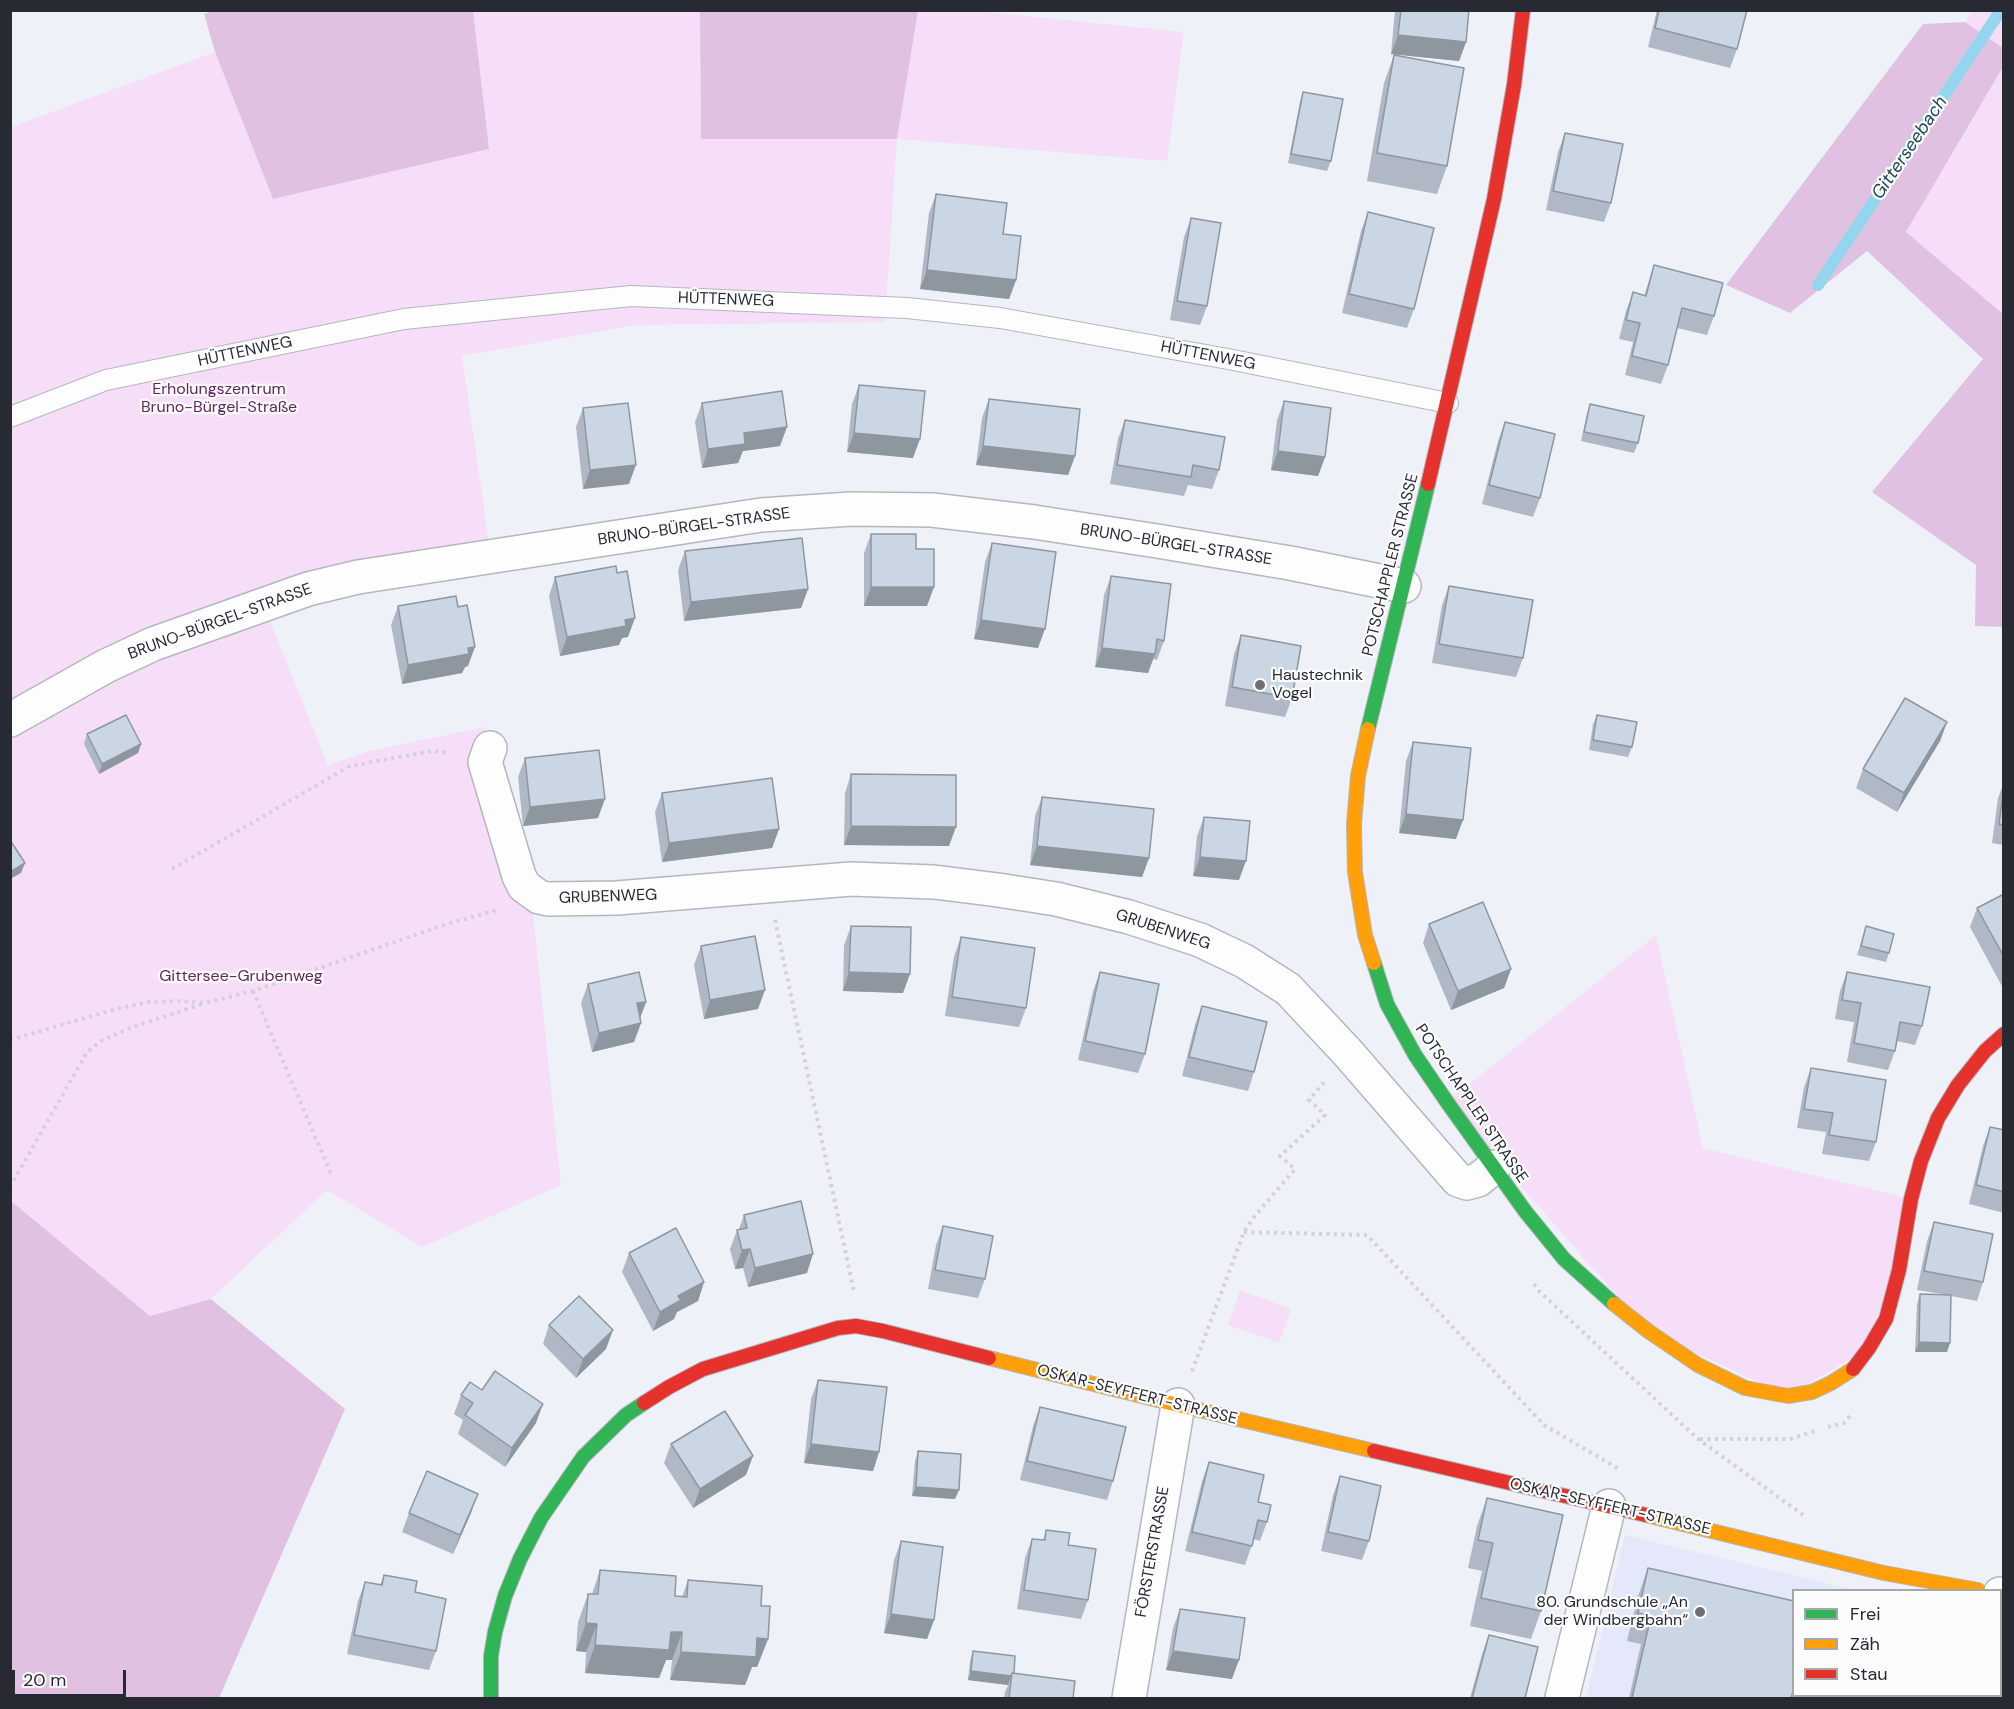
<!DOCTYPE html>
<meta charset="utf-8">
<style>
body{margin:0}
#map{position:relative;width:2014px;height:1709px;overflow:hidden;background:#eff1f9;font-family:"DM Sans",sans-serif}
canvas{display:block}
.frame{position:absolute;inset:0;border:12px solid #282a33;pointer-events:none}
.legend{position:absolute;left:1792px;top:1589px;width:210px;height:108px;box-sizing:border-box;background:#fcfcfc;border:2px solid #a7a8ac;margin:0;padding:8px 10px;list-style:none;font-size:18px;color:#282a33}
.legend li{display:flex;align-items:center;gap:12px;height:30px}
.legend b{width:30px;border:2px solid #a7a8ac}
.scale{position:absolute;left:12px;top:1670px;width:114px;height:27px;box-sizing:border-box;border:3px solid #282a33;border-top:0;padding-left:8px;font-size:18px;line-height:21px;white-space:nowrap;color:#282a33;-webkit-text-stroke:4px #fcfcfc;paint-order:stroke}
</style>
<div id="map">
<canvas width="2014" height="1709"></canvas>
<div class="frame"></div>
<ul class="legend">
<li><b style="height:8px;background:#30b455"></b>Frei</li>
<li><b style="height:8px;background:#ff9f0a"></b>Zäh</li>
<li><b style="height:8px;background:#e5322d"></b>Stau</li>
</ul>
<div class="scale">20 m</div>
</div>
<script>
const ctx = document.querySelector('canvas').getContext('2d');
ctx.lineJoin = 'round';
function paint(path, color) { ctx.fillStyle = color; ctx.fill(path, 'evenodd'); }
const toPath = rows => new Path2D(rows.map(r => 'M' + r).join(''));
function stroke(path, color, width, dash) { ctx.strokeStyle = color; ctx.lineWidth = width; ctx.lineCap = dash ? 'butt' : 'round'; ctx.setLineDash(dash || []); ctx.stroke(path); }
function write(font, color, halo, rows, align = 'center') {
  ctx.font = font + ' "DM Sans",sans-serif'; ctx.lineWidth = 4.5; ctx.setLineDash([]); ctx.textBaseline = 'middle'; ctx.strokeStyle = halo; ctx.fillStyle = color; for (const [text, x, y, turn = 0] of rows) {
    ctx.save(); ctx.translate(x, y); ctx.rotate((+turn || 0) * Math.PI / 180); ctx.textAlign = isNaN(turn) ? turn : align; if (halo) ctx.strokeText(text, 0, 0); ctx.fillText(text, 0, 0); ctx.restore();
  }
}
paint(toPath([
 [1625,1535,1855,1590,1794,1590,1794,1696,2000,1696,2001,1634,2003,1640,2002,1698,1586,1698]
]), '#e5e8fb');
paint(toPath([
 [473,11,700,11,701,139,897,139,918,11,978,11,1184,32,1167,161,897,139,885,322,636,325,462,356,491,556,263,604,328,765,369,751,485,727,531,893,561,1185,422,1247,327,1190,211,1299,150,1316,11,1201,11,127,215,52,273,199,489,149],
 [1973,11,2003,11,2003,48,1965,22],
 [2003,67,2003,314,1906,232],
 [1656,935,1703,1148,1911,1199,1869,1348,1788,1396,1648,1331,1447,1102],
 [1240,1290,1291,1309,1279,1343,1228,1325]
]), '#f7def8');
paint(toPath([
 [215,10,473,11,489,149,273,199,215,52,204,14],
 [700,11,918,11,897,139,701,139],
 [1965,22,2003,48,2003,67,1906,232,2003,314,2003,627,1975,626,1976,565,1872,492,1983,359,1867,251,1790,313,1726,285,1923,24],
 [11,1201,150,1316,211,1299,345,1409,219,1698,11,1698]
]), '#e0c1e1');
stroke(toPath([
 [1818,285,2001,10]
]), '#96d5ee', 12);
const lane = toPath([
 [10,417,106,380,404,319,631,296,907,308,1000,318,1228,359,1448,403]
]);
const street = toPath([
 [10,720,106,666,153,644,308,589,358,577,761,515,851,509,932,510,1034,522,1157,541,1290,563,1404,586],
 [490,748,485,762,519,876,524,886,539,897,548,899,617,898,851,879,934,882,998,890,1056,899,1129,917,1200,940,1244,961,1288,989,1348,1053,1458,1180,1467,1183,1478,1180,1494,1167],
 [2000,1594,2004,1594],
 [1129,1698,1178,1405],
 [1562,1698,1609,1506]
]);
const fast = toPath([
 [1368,729,1428,484],
 [1374,963,1387,1004,1415,1055,1447,1102,1525,1211,1564,1259,1614,1304],
 [491,1698,491,1656,495,1632,505,1596,520,1559,541,1518,583,1457,626,1415,644,1403]
]);
const slow = toPath([
 [1368,729,1358,776,1354,824,1355,872,1365,935,1374,963],
 [1614,1304,1648,1331,1698,1365,1745,1388,1788,1396,1812,1392,1831,1383,1853,1369],
 [989,1358,1178,1405,1374,1451],
 [1646,1515,1884,1573,1978,1590]
]);
const jam = toPath([
 [1428,484,1494,199,1514,85,1523,10],
 [1853,1369,1869,1348,1886,1319,1899,1270,1911,1199,1921,1161,1938,1118,1958,1085,1985,1051,2004,1034],
 [644,1403,669,1387,703,1369,838,1328,856,1326,883,1331,989,1358],
 [1374,1451,1646,1515]
]);
stroke(lane, '#b5b6be', 22);
stroke(street, '#b5b6be', 36);
stroke(fast, '#b5b6be', 16);
stroke(slow, '#b5b6be', 16);
stroke(jam, '#b5b6be', 16);
stroke(toPath([
 [172,869,350,766,433,751,451,753],
 [775,920,854,1292],
 [253,991,332,1176],
 [10,1040,116,1009,147,1002,182,1001,205,1003,253,991,447,924,497,910],
 [10,1187,87,1052,101,1041,130,1028,202,1004],
 [1244,1232,1367,1235,1544,1425,1619,1469],
 [1534,1284,1540,1292,1698,1439,1803,1515],
 [1192,1371,1244,1232,1254,1217,1295,1169,1280,1156,1325,1115,1309,1100,1325,1081],
 [1828,1427,1844,1423,1850,1416],
 [1700,1439,1790,1439,1818,1430]
]), '#d2d2d6', 4, [3, 4.5]);
stroke(lane, '#fdfdfe', 20);
stroke(street, '#fdfdfe', 33);
stroke(fast, '#30b455', 14);
stroke(slow, '#ff9f0a', 14);
stroke(jam, '#e5322d', 14);
paint(toPath([
 [1395,10,1469,10,1466,42,1459,61,1391,54],
 [1657,10,1747,10,1737,49,1730,68,1648,47],
 [1394,55,1447,166,1437,194,1367,181,1384,83],
 [1303,92,1331,161,1327,171,1288,163,1300,102],
 [1565,133,1611,203,1604,222,1546,210,1558,152],
 [936,194,1003,234,1016,280,1009,299,920,289,929,213],
 [1368,212,1414,309,1407,328,1342,313,1361,231],
 [1191,218,1207,306,1200,325,1170,320,1184,237],
 [1654,265,1714,316,1707,335,1677,328,1668,365,1661,384,1625,375,1633,342,1619,339,1626,311,1633,292,1644,296],
 [859,385,913,458,847,452,852,404],
 [989,399,1075,456,1068,475,976,465,982,418],
 [1284,401,1325,457,1318,476,1271,470,1277,420],
 [702,403,780,446,743,451,738,463,702,468,695,422],
 [1590,404,1638,443,1634,453,1581,441,1587,414],
 [583,408,629,484,583,489,576,427],
 [1125,420,1219,470,1212,489,1188,485,1184,496,1110,484,1118,439],
 [1505,422,1540,498,1533,517,1482,504,1498,441],
 [871,534,916,549,927,606,864,606,864,553],
 [992,543,1038,648,974,639,985,562],
 [685,551,808,589,801,608,684,621,678,570],
 [1111,576,1164,641,1157,660,1153,659,1148,673,1095,667,1104,595],
 [555,577,628,637,622,638,619,645,560,656,549,596],
 [1449,586,1523,658,1516,677,1432,663,1442,605],
 [398,606,468,666,465,667,462,673,402,684,391,625],
 [1241,635,1292,698,1285,717,1225,706,1234,654],
 [1597,715,1632,747,1628,757,1589,750,1593,724],
 [1947,722,1940,741,1897,812,1856,788,1863,769],
 [87,734,141,744,138,753,99,774,84,744],
 [1413,742,1456,839,1399,833,1406,761],
 [525,758,598,818,523,826,518,777],
 [851,774,949,846,844,845,845,793],
 [2004,782,2004,845,1992,843,1998,798],
 [662,793,779,829,772,848,662,862,655,812],
 [1042,797,1149,858,1142,877,1030,865,1035,816],
 [1204,817,1239,880,1193,876,1197,836],
 [2004,894,2004,988,2003,988,1970,927,1977,908],
 [1429,924,1511,969,1504,988,1451,1010,1423,943],
 [851,926,903,993,843,991,844,945],
 [1866,926,1889,953,1886,962,1857,955],
 [961,937,1026,1008,1019,1027,945,1016,954,956],
 [701,946,758,1009,704,1019,694,965],
 [1100,972,1145,1054,1138,1073,1078,1060,1093,991],
 [1847,972,1922,1026,1915,1045,1897,1041,1895,1051,1888,1070,1847,1062,1854,1022,1835,1019,1840,991],
 [588,984,646,1002,640,1018,641,1023,634,1042,592,1052,581,1003],
 [1202,1006,1254,1072,1248,1091,1182,1076,1195,1025],
 [1811,1068,1876,1142,1869,1161,1822,1154,1826,1132,1797,1128,1804,1087],
 [1990,1127,2004,1130,2004,1213,1969,1204,1983,1146],
 [744,1215,807,1273,748,1287,743,1268,735,1269,730,1249,737,1230,739,1229],
 [1934,1222,1983,1282,1977,1301,1951,1296,1947,1352,1915,1352,1917,1304,1920,1294,1942,1294,1917,1290,1927,1241],
 [943,1226,985,1279,978,1298,928,1289,936,1245],
 [629,1253,704,1282,698,1301,677,1312,674,1319,653,1331,622,1272],
 [549,1325,606,1349,576,1378,543,1344],
 [818,1380,879,1452,873,1471,804,1463,811,1399],
 [482,1390,536,1423,505,1467,458,1434,463,1420,454,1414,461,1395],
 [1040,1407,1113,1481,1107,1500,1020,1480,1033,1426],
 [671,1444,746,1475,693,1508,664,1463],
 [918,1451,955,1499,912,1496,915,1461],
 [1209,1462,1258,1502,1267,1522,1260,1541,1254,1539,1245,1565,1185,1551,1202,1481],
 [1340,1476,1369,1541,1362,1560,1321,1551,1333,1495],
 [1487,1498,1541,1611,1531,1639,1470,1626,1482,1571,1468,1568,1477,1526],
 [409,1513,471,1513,453,1554,402,1532],
 [1046,1530,1068,1545,1088,1600,1081,1619,1017,1609,1025,1558,1032,1539,1043,1540],
 [901,1541,934,1620,927,1639,884,1633,894,1560],
 [1648,1568,1791,1698,1629,1698,1641,1644,1627,1641,1638,1596],
 [600,1570,675,1596,682,1597,688,1580,768,1639,757,1667,752,1667,745,1685,670,1680,672,1660,666,1660,659,1678,585,1673,586,1652,576,1651,578,1622,588,1594,592,1594],
 [384,1575,415,1592,436,1651,429,1670,347,1654,358,1601,365,1582,380,1585],
 [1180,1609,1232,1679,1166,1670,1173,1628],
 [1489,1635,1525,1698,1470,1698,1482,1654],
 [973,1651,1014,1673,1073,1698,1004,1698,1005,1692,1008,1685,968,1680,970,1661]
]), '#afb8c4');
paint(toPath([
 [1398,35,1466,42,1459,61,1391,54],
 [927,270,1016,280,1009,299,920,289],
 [787,427,780,446,743,451,738,463,702,468,708,449,744,433],
 [854,433,920,439,913,458,847,452],
 [983,446,1075,456,1068,475,976,465],
 [1278,451,1325,457,1318,476,1271,470],
 [636,465,629,484,583,489,590,470],
 [871,587,934,587,927,606,864,606],
 [808,589,801,608,684,621,691,602],
 [635,618,628,637,622,638,619,645,560,656,567,637,625,620],
 [981,620,1045,629,1038,648,974,639],
 [475,647,468,666,465,667,462,673,402,684,408,665],
 [1102,648,1155,654,1148,673,1095,667],
 [1947,722,1940,741,1897,812,1904,793],
 [141,744,138,753,99,774,102,764],
 [605,799,598,818,523,826,530,807],
 [1406,814,1463,820,1456,839,1399,833],
 [851,826,956,827,949,846,844,845],
 [779,829,772,848,662,862,669,843],
 [1037,846,1149,858,1142,877,1030,865],
 [1200,857,1246,861,1239,880,1193,876],
 [25,863,21,873,10,879,10,872],
 [1511,969,1504,988,1451,1010,1458,991],
 [849,972,910,974,903,993,843,991],
 [765,990,758,1009,704,1019,710,1000],
 [646,1002,639,1021,637,1003],
 [641,1023,634,1042,592,1052,599,1033],
 [750,1249,743,1268,735,1269,742,1250],
 [813,1254,807,1273,748,1287,755,1268],
 [704,1282,698,1301,677,1312,674,1319,653,1331,660,1312,678,1296],
 [613,1330,606,1349,576,1378,583,1359],
 [1919,1342,1950,1343,1947,1352,1915,1352],
 [543,1404,536,1423,505,1467,512,1448],
 [811,1444,879,1452,873,1471,804,1463],
 [753,1456,746,1475,693,1508,700,1489],
 [916,1487,959,1490,955,1499,912,1496],
 [478,1494,471,1513,453,1554,460,1535],
 [891,1614,934,1620,927,1639,884,1633],
 [586,1623,597,1624,586,1652,576,1651],
 [671,1632,682,1632,672,1660,666,1660,659,1678,585,1673,595,1645],
 [757,1638,768,1639,757,1667,752,1667,745,1685,670,1680,681,1652],
 [1173,1651,1239,1660,1232,1679,1166,1670],
 [971,1671,1011,1676,1008,1685,968,1680]
]), '#8e96a0');
const building = toPath([
 [1401,10,1469,10,1466,42,1398,35,1401,10],
 [1659,10,1747,10,1737,49,1655,28,1659,10],
 [1394,55,1464,68,1447,166,1377,153,1394,55],
 [1303,92,1343,99,1331,161,1291,154,1303,92],
 [1565,133,1623,144,1611,203,1553,191,1565,133],
 [936,194,1007,203,1003,234,1021,236,1016,280,927,270,936,194],
 [1368,212,1434,228,1414,309,1349,294,1368,212],
 [1191,218,1221,223,1207,306,1177,301,1191,218],
 [1654,265,1723,283,1714,316,1682,308,1668,365,1632,356,1640,323,1626,320,1633,292,1646,296,1654,265],
 [859,385,925,391,920,439,854,433,859,385],
 [782,391,787,427,744,433,745,444,708,449,702,403,782,391],
 [989,399,1080,409,1075,456,983,446,989,399],
 [1284,401,1331,408,1325,457,1278,451,1284,401],
 [628,403,636,465,590,470,583,408,628,403],
 [1590,404,1644,416,1638,443,1584,432,1590,404],
 [1125,420,1225,437,1219,470,1193,465,1191,477,1117,465,1125,420],
 [1505,422,1555,434,1540,498,1489,485,1505,422],
 [871,534,916,534,916,549,934,549,934,587,871,587,871,534],
 [802,538,808,589,691,602,685,551,802,538],
 [992,543,1056,552,1045,629,981,620,992,543],
 [616,566,617,573,627,571,635,618,625,620,626,626,567,637,555,577,616,566],
 [1111,576,1171,584,1164,641,1157,639,1155,654,1102,648,1111,576],
 [1449,586,1533,600,1523,658,1439,644,1449,586],
 [456,596,458,607,467,605,475,647,468,648,469,654,408,665,398,606,456,596],
 [1241,635,1301,646,1292,698,1232,687,1241,635],
 [1905,698,1947,722,1904,793,1863,769,1905,698],
 [126,715,141,744,102,764,87,734,126,715],
 [1597,715,1637,722,1632,747,1593,740,1597,715],
 [1413,742,1471,748,1463,820,1406,814,1413,742],
 [599,750,605,799,530,807,525,758,599,750],
 [851,774,956,775,956,827,851,826,851,774],
 [772,778,779,829,669,843,662,793,772,778],
 [2004,787,2004,825,1999,824,2004,787],
 [1042,797,1154,809,1149,858,1037,846,1042,797],
 [1204,817,1250,821,1246,861,1200,857,1204,817],
 [10,840,25,863,10,872,10,840],
 [2004,894,2004,957,1977,908,2004,894],
 [1483,902,1511,969,1458,991,1429,924,1483,902],
 [851,926,911,927,910,974,849,972,851,926],
 [1866,926,1894,934,1889,953,1861,946,1866,926],
 [755,936,765,990,710,1000,701,946,755,936],
 [961,937,1035,948,1026,1008,952,997,961,937],
 [639,972,646,1002,637,1003,641,1023,599,1033,588,984,639,972],
 [1100,972,1159,984,1145,1054,1085,1041,1100,972],
 [1847,972,1930,987,1922,1026,1900,1022,1895,1051,1854,1043,1861,1003,1842,1000,1847,972],
 [1202,1006,1267,1022,1254,1072,1189,1057,1202,1006],
 [1811,1068,1886,1080,1876,1142,1829,1135,1833,1113,1804,1109,1811,1068],
 [1990,1127,2004,1130,2004,1192,1976,1185,1990,1127],
 [801,1201,813,1254,755,1268,750,1249,742,1250,737,1230,747,1228,744,1215,801,1201],
 [1934,1222,1993,1234,1983,1282,1924,1271,1934,1222],
 [943,1226,993,1236,985,1279,935,1270,943,1226],
 [676,1228,704,1282,678,1296,681,1300,660,1312,629,1253,676,1228],
 [1920,1294,1951,1295,1950,1343,1919,1342,1920,1294],
 [579,1296,613,1330,583,1359,549,1325,579,1296],
 [495,1371,543,1404,512,1448,465,1415,473,1403,461,1395,470,1382,482,1390,495,1371],
 [818,1380,887,1387,879,1452,811,1444,818,1380],
 [1040,1407,1126,1427,1113,1481,1027,1461,1040,1407],
 [725,1411,753,1456,700,1489,671,1444,725,1411],
 [918,1451,961,1454,959,1490,916,1487,918,1451],
 [1209,1462,1264,1475,1258,1502,1271,1505,1267,1522,1258,1520,1252,1546,1192,1532,1209,1462],
 [427,1471,478,1494,460,1535,409,1513,427,1471],
 [1340,1476,1381,1486,1369,1541,1328,1532,1340,1476],
 [1487,1498,1563,1515,1541,1611,1481,1598,1493,1543,1478,1540,1487,1498],
 [1046,1530,1070,1533,1068,1545,1096,1549,1088,1600,1024,1590,1032,1539,1045,1540,1046,1530],
 [901,1541,943,1547,934,1620,891,1614,901,1541],
 [1648,1568,1794,1601,1794,1689,1791,1698,1632,1698,1651,1616,1638,1613,1648,1568],
 [600,1570,676,1576,675,1596,687,1597,688,1580,762,1586,761,1606,770,1606,768,1639,757,1638,756,1657,681,1652,682,1632,671,1632,669,1650,595,1645,597,1624,586,1623,588,1594,598,1594,600,1570],
 [384,1575,417,1581,415,1592,446,1599,436,1651,354,1635,365,1582,382,1585,384,1575],
 [1180,1609,1245,1618,1239,1660,1173,1651,1180,1609],
 [1489,1635,1538,1647,1525,1698,1472,1698,1489,1635],
 [973,1651,1015,1656,1014,1673,1012,1673,1011,1676,971,1671,973,1651],
 [1012,1673,1075,1681,1073,1698,1009,1698,1012,1673]
]);
paint(building, '#cbd6e4');
stroke(building, '#8e96a0', 1.5);
for (const [x, y, r, color] of [
 [1260,685,6,"#6e7078"],
 [1700,1612,6,"#6e7078"]
]) { const dot = new Path2D(); dot.arc(x, y, r, 0, 2 * Math.PI); ctx.fillStyle = color; ctx.fill(dot); stroke(dot, '#fcfcfc', 2); }
write('16px', '#282a33', '#fcfcfc', [
 ["HÜTTENWEG",726,300,2],
 ["HÜTTENWEG",245,352,-12],
 ["HÜTTENWEG",1208,356,11],
 ["BRUNO-BÜRGEL-STRASSE",694,527,-8],
 ["BRUNO-BÜRGEL-STRASSE",1176,545,9],
 ["POTSCHAPPLER STRASSE",1391,565,-76],
 ["BRUNO-BÜRGEL-STRASSE",220,622,-20],
 ["GRUBENWEG",608,897,-2],
 ["GRUBENWEG",1163,930,18],
 ["POTSCHAPPLER STRASSE",1471,1104,56],
 ["OSKAR-SEYFFERT-STRASSE",1137,1395,14],
 ["OSKAR-SEYFFERT-STRASSE",1610,1507,13],
 ["FÖRSTERSTRASSE",1153,1552,-80]
]);
write('16px', '#672363', '#fcfcfc', [
 ["Erholungszentrum",219,390],
 ["Bruno-Bürgel-Straße",219,408],
 ["Gittersee-Grubenweg",241,977]
]);
write('16px', '#282a33', '#fcfcfc', [
 ["Haustechnik",1272,676],
 ["Vogel",1272,694],
 ["80. Grundschule „An",1688,1603,"right"],
 ["der Windbergbahn“",1688,1621,"right"]
], 'left');
write('italic 18px', '#1d4553', '#fcfcfc', [
 ["Gitterseebach",1910,148,-56]
]);
</script>
